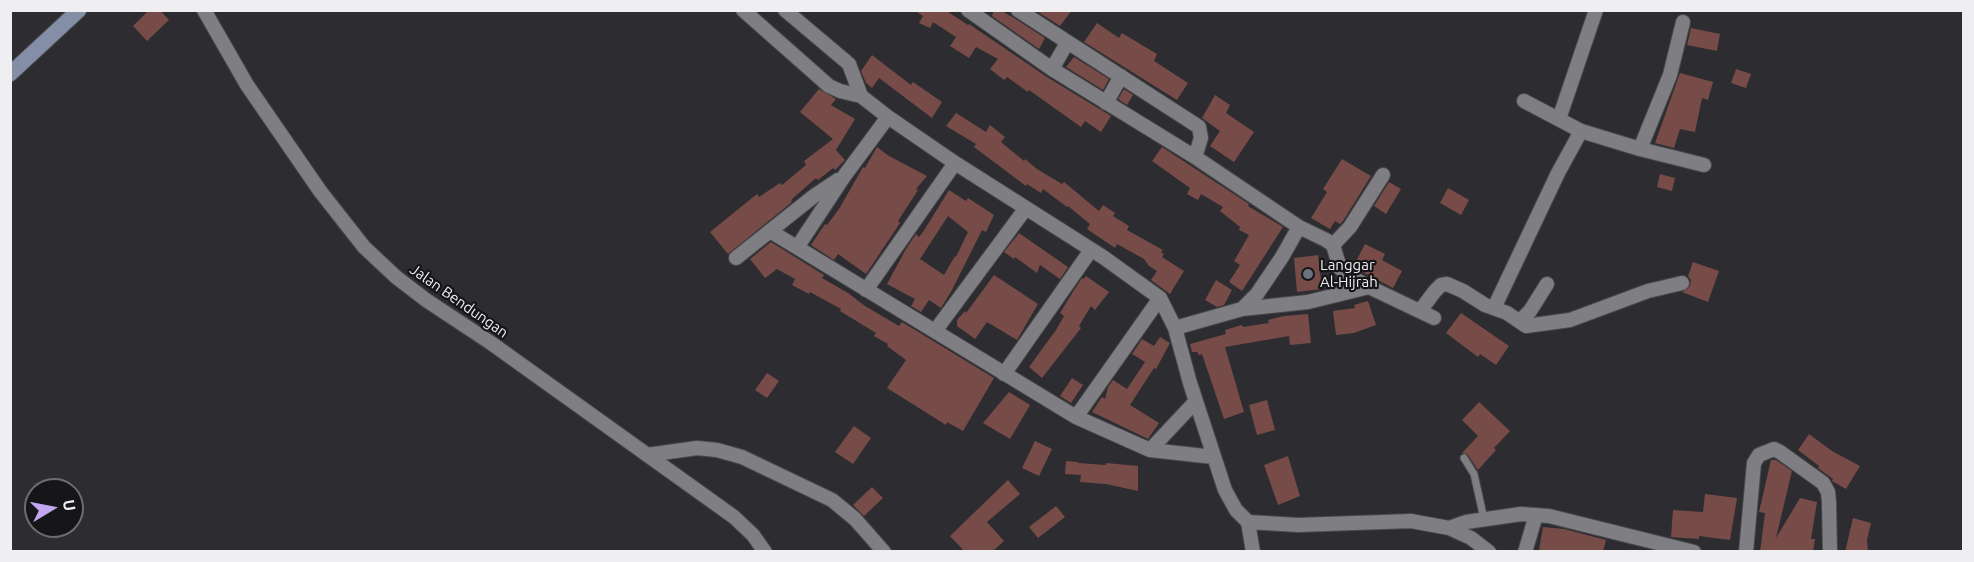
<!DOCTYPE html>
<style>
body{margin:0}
#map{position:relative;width:1974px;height:562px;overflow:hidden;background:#2d2d31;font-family:Ubuntu,sans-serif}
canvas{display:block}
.frame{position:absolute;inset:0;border:12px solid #efeff2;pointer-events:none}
.north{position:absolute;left:24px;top:478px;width:60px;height:60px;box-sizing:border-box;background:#161618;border:2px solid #6d6d6f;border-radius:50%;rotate:80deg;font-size:16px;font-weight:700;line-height:24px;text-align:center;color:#efeff2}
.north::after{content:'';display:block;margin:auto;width:21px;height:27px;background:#c2a7f2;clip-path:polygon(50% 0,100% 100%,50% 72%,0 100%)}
</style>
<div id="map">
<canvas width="1974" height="562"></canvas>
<div class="frame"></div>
<div class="north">U</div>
</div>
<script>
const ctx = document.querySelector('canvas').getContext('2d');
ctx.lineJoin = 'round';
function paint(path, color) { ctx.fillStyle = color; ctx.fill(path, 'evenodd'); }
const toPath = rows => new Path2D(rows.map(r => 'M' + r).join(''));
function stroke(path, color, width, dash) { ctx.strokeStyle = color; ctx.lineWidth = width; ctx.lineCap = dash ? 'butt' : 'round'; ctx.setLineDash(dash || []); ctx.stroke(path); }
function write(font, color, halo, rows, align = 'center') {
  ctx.font = font + ' Ubuntu,sans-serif'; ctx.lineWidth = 4.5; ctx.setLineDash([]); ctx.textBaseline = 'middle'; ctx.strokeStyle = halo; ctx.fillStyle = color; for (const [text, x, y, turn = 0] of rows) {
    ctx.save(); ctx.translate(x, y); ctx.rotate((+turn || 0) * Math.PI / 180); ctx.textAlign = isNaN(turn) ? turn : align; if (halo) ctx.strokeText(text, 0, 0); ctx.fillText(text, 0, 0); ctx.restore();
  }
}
paint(toPath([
 [149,10,160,10,169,20,147,41,133,26],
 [914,10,945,10,968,25,969,24,1047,77,1111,116,1101,132,1085,121,1081,127,1029,90,1028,92,1007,77,1004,80,990,69,998,59,976,47,969,58,950,46,956,37,933,22,930,28,919,23,923,16],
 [994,10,1000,10,1014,18,1045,38,1039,49,992,16],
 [1035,10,1072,10,1060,26],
 [1097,23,1119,38,1122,33,1157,54,1154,61,1188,83,1177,100,1084,42],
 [1691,28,1720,34,1717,51,1687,45],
 [872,55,911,85,913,82,942,102,932,118,879,78,872,88,866,83,861,71],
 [1074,57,1109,79,1103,90,1066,67],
 [1736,69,1751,74,1746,88,1731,83],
 [1680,73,1713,82,1708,100,1702,98,1695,132,1680,129,1674,148,1655,143],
 [819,89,836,99,831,105,855,119,836,150,845,160,835,170,833,168,818,180,816,178,791,200,792,202,728,254,710,232,757,194,759,197,780,183,782,185,806,165,804,161,833,139,800,112],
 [1124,89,1133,95,1127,105,1118,99],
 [1215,95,1230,105,1226,113,1254,132,1234,162,1210,146,1220,131,1202,118],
 [956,113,986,132,990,125,1005,137,1001,142,1024,161,1025,159,1037,169,1062,184,1064,182,1099,211,1103,205,1115,213,1113,216,1129,226,1127,230,1163,250,1161,252,1164,254,1162,257,1184,271,1170,294,1151,280,1157,271,1149,266,1144,259,1117,244,1115,248,1087,229,1090,224,1068,206,1067,207,1043,189,1041,193,1027,184,1026,186,974,147,976,144,946,126],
 [877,147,889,156,927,176,916,189,918,190,898,221,900,223,866,274,838,254,834,260,811,245,825,224,827,225,839,209,863,167,865,168],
 [1162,147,1249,204,1248,206,1283,227,1242,291,1229,282,1240,265,1234,261,1249,235,1239,230,1240,227,1220,211,1223,207,1201,194,1198,200,1187,194,1190,188,1152,161],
 [1342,159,1371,176,1343,221,1340,224,1335,221,1330,229,1311,218,1327,192,1323,189],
 [1660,174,1675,178,1672,191,1657,187],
 [1389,182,1401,189,1386,214,1374,206],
 [1448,188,1469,200,1461,215,1440,203],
 [949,190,966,201,968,198,994,215,986,232,982,230,952,290,941,308,929,300,921,312,911,306,915,299,887,284,906,249,916,234,919,237,923,232],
 [948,216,968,232,956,257,955,256,944,275,920,259],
 [1019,233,1068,267,1060,279,1040,265,1037,273,1015,257,1014,259,1004,252],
 [771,242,824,275,822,278,848,293,865,306,899,326,902,322,994,378,963,431,947,422,946,425,887,388,906,360,887,346,888,344,874,336,876,333,840,311,841,309,810,292,809,294,792,285,795,279,777,269,765,278,750,259],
 [1365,244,1385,254,1382,260,1402,271,1393,288,1353,267],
 [1318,255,1322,289,1297,292,1294,258],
 [1693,262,1719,271,1708,302,1682,292,1690,286,1691,280,1688,276],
 [994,275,1038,304,1017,340,987,322,975,339,957,326,957,320,965,311,966,313],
 [1086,276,1109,292,1095,310,1091,306,1079,326,1081,328,1042,378,1029,367,1056,330,1064,316,1060,313,1074,290,1082,278,1084,279],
 [1216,280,1232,290,1224,305,1217,307,1205,300],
 [1368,301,1376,325,1354,333,1336,335,1333,311,1355,308,1354,305],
 [1461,313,1509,346,1496,365,1480,354,1478,357,1446,333],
 [1308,314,1311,343,1290,345,1289,336,1225,347,1244,412,1224,419,1202,354,1199,355,1197,352,1192,352,1190,344,1226,334,1225,330,1242,325,1243,327,1269,323,1268,320,1284,316],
 [1160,337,1170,343,1156,369,1154,368,1130,405,1159,423,1148,439,1092,412,1102,397,1105,399,1108,387,1113,380,1127,389,1145,362,1132,354,1142,339,1154,346],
 [767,373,779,381,767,398,755,390],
 [1072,378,1083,385,1071,403,1060,396],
 [1009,392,1030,405,1010,439,983,423],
 [1267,400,1275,430,1257,435,1249,405],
 [1479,402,1510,431,1494,448,1496,450,1478,470,1468,455,1462,453,1478,436,1462,420],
 [854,426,871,438,853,464,835,452],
 [1809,434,1832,451,1860,466,1846,489,1832,481,1833,479,1818,468,1819,466,1798,450],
 [1035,441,1052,449,1039,476,1022,468],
 [1288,456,1300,496,1278,505,1264,465],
 [1771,460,1776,460,1792,471,1776,538,1800,498,1817,502,1811,539,1815,539,1813,552,1760,552,1765,513,1759,512],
 [1066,461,1078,462,1078,463,1106,465,1106,463,1138,466,1138,491,1106,484,1080,482,1081,475,1065,474],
 [1008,480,1020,494,987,522,1004,541,992,552,965,552,950,536],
 [872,487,883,498,864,516,853,505],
 [1705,494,1737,498,1730,540,1699,536,1699,539,1671,537,1673,510,1703,512],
 [1056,506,1065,517,1038,538,1029,527],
 [1853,518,1871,523,1867,540,1868,552,1845,552],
 [1543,527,1564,529,1606,540,1603,552,1551,552,1539,550]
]), '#774b47');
const lane = toPath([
 [1464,458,1474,474,1484,519]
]);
const street = toPath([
 [204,10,247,85,320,191,364,247,396,277,426,300,491,343,734,517,753,535,765,552],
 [743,10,829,86,840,91,861,96,888,117,955,163,1103,257,1160,298,1175,328,1190,383,1225,490,1236,510,1248,522,1298,525,1411,521,1449,528,1471,538,1489,552],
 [785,10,849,64,861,96],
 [968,10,1052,69,1195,157,1299,227,1326,240,1333,245,1340,268,1349,276,1369,287],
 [1018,10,1199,127,1201,138,1195,157],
 [1052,69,1067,43],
 [1524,101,1581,131,1640,149,1704,165],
 [1106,103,1121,76],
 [1559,119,1596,10],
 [1640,149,1670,75,1683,22],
 [770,231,1076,417,1150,450,1214,457],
 [1333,245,1350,227,1383,175],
 [798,246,845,175,888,117],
 [736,258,814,196,838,180],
 [866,290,955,163],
 [1494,308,1558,173,1581,131],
 [1242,309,1257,294,1282,257,1299,227],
 [1420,311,1435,291,1441,285,1447,284,1463,291,1485,305,1507,313,1526,326,1570,320,1648,291,1682,283],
 [1520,321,1530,311,1547,284],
 [1175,328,1242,309,1308,302,1369,287,1434,318],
 [935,331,1026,208],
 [1004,374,1091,250],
 [1076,417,1160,298],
 [1150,450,1196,401],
 [647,455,697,448,717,450,742,457,832,500,855,519,884,552],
 [1248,522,1253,552],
 [1449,528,1466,522,1521,514,1549,516,1694,552],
 [1525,552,1536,515],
 [1746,552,1754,463,1759,455,1774,449,1780,452,1823,483,1828,492,1829,502,1830,552]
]);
const secondary = toPath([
 [10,74,79,10]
]);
stroke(lane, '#494a4d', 9);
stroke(street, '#494a4d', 16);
stroke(secondary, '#494a4d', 17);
stroke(lane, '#7f7f83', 7);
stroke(street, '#7f7f83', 14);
stroke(secondary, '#848fa7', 15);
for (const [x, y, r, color] of [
 [1308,274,6,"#6b7280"]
]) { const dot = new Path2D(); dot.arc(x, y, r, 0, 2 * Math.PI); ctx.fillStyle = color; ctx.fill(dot); stroke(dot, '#161618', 2); }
write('15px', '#efeff2', '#161618', [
 ["Langgar",1320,265],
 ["Al-Hijrah",1320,282]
], 'left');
write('15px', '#efeff2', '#161618', [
 ["Jalan Bendungan",459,301,35]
]);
</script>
